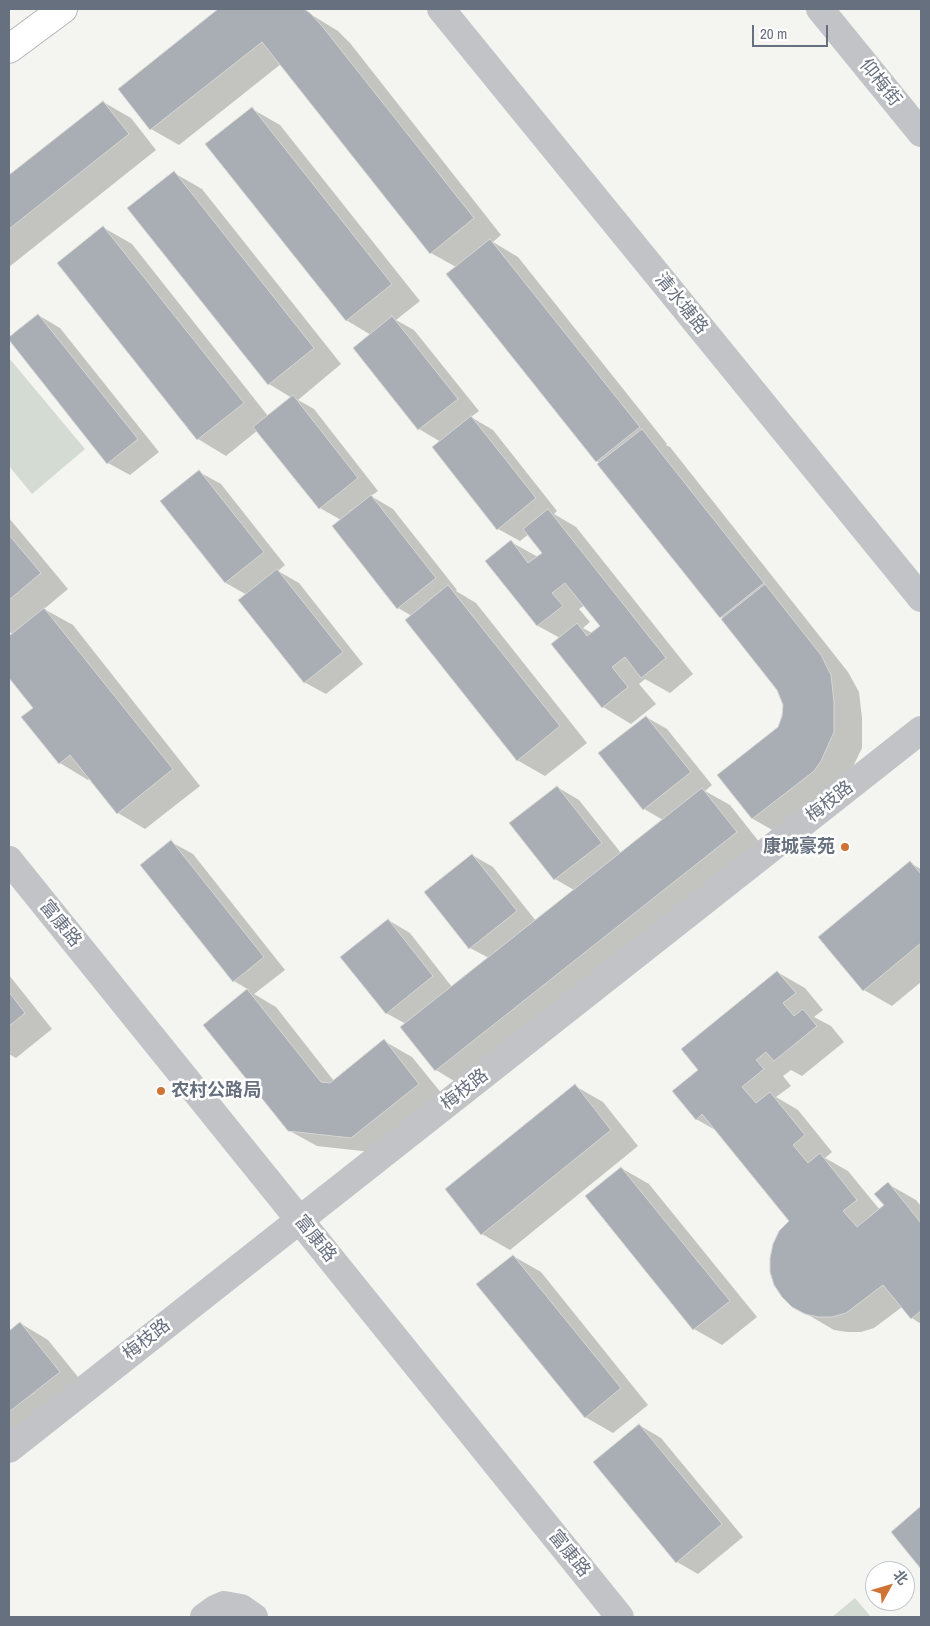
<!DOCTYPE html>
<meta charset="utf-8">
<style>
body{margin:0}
#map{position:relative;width:930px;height:1626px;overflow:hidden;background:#f4f4f1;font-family:"Archivo Narrow","Noto Sans SC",sans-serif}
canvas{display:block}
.frame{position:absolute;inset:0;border:10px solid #67707f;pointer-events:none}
.north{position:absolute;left:865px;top:1561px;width:50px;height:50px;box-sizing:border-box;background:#fff;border:1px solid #c2c6cc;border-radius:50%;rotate:51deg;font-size:14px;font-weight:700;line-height:20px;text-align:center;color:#67707f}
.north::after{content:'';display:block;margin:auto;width:18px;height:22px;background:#d07436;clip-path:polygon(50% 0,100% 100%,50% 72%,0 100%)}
.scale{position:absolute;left:752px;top:25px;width:76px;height:22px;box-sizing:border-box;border:2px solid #67707f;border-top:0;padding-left:6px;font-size:15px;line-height:18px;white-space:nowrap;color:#67707f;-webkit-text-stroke:4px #fff;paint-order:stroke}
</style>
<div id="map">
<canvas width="930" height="1626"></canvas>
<div class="frame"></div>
<div class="north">北</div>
<div class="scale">20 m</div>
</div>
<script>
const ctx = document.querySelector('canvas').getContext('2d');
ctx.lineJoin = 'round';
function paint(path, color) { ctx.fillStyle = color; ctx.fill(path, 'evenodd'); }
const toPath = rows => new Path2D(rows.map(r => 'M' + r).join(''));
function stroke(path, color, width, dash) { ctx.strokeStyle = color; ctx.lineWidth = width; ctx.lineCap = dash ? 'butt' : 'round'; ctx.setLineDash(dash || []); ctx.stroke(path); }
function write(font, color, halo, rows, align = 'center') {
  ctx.font = font + ' "Archivo Narrow","Noto Sans SC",sans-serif'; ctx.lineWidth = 5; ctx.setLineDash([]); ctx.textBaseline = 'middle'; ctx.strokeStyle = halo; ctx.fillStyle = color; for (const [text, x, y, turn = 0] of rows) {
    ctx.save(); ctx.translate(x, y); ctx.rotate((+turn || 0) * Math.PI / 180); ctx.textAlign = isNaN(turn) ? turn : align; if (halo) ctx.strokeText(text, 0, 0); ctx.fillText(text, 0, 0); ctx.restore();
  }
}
paint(toPath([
 [9,358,85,449,32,494,9,466],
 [855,1598,871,1617,832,1617]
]), '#d4dbd3');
paint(toPath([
 [221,9,302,9,338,31,350,43,501,235,493,242,518,257,667,444,666,445,670,447,848,672,859,692,862,718,862,748,848,777,781,835,753,819,719,775,779,727,783,717,784,705,778,689,724,619,599,464,600,463,597,461,448,274,456,267,431,253,281,64,179,145,151,129,120,89],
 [103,102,131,118,156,150,9,267,9,177],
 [252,109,280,125,420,301,396,320,414,330,479,411,471,417,493,430,557,511,554,514,576,527,693,674,670,693,645,679,639,684,656,704,631,724,603,707,552,644,560,638,538,626,487,561,511,542,538,557,543,553,529,534,520,541,498,529,441,442,419,429,371,335,346,320],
 [585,605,602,626,592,633,583,628,590,622,579,609],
 [174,173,202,189,341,364,298,400,314,409,378,491,371,496,393,509,457,590,456,591,476,603,587,743,545,776,517,760,412,616,398,608,341,520,320,508,258,430,226,456,198,439,58,264,104,228,132,244,268,416,292,398,269,384],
 [38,315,60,328,159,452,130,475,108,463],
 [199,472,221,484,285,565,278,571,299,583,363,664,326,694,304,682,247,595,226,583,161,501],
 [9,518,68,589,44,609,73,625,200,786,145,829,118,813,90,778,88,780,60,763,23,717,34,708,9,676,9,638,13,634,9,632],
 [646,717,667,729,712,785,705,791,730,805,764,848,464,1087,436,1070,402,1027,406,1024,386,1013,388,920,410,933,452,987,489,958,470,948,472,855,493,867,536,921,574,890,555,879,511,824,557,787,579,800,621,853,663,820,644,809,600,753],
 [171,842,193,854,285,970,254,994,276,1007,334,1081,384,1041,412,1057,447,1100,380,1153,317,1146,288,1130,205,1025,249,990,234,981],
 [910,863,921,869,921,982,892,1006,864,990],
 [777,972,805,988,823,1010,814,1017,831,1026,844,1042,802,1076,791,1070,783,1076,791,1086,776,1097,798,1110,832,1152,825,1158,848,1171,880,1210,886,1206,888,1184,916,1200,921,1206,921,1324,912,1318,902,1307,874,1328,861,1332,847,1332,834,1330,793,1306,791,1221,717,1131,696,1119,699,1071],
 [9,975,52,1029,16,1058,9,1054],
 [575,1086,603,1102,638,1146,510,1250,482,1234],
 [621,1168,649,1184,757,1317,722,1345,694,1329],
 [513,1256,541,1272,648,1405,613,1433,585,1417],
 [20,1323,48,1340,87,1388,9,1450,9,1332],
 [639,1425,661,1438,743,1537,698,1574,677,1562],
 [921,1508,921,1567,892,1532]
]), '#0003');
const building = toPath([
 [218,9,304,9,310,13,322,26,474,218,430,254,262,42,150,130,118,89,218,9],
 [103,101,129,134,9,229,9,175,103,101],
 [252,107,392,284,346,321,205,144,252,107],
 [174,171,314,348,268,385,127,208,174,171],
 [103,226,244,403,197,440,57,263,103,226],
 [490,239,640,427,596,462,446,274,490,239],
 [38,314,138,439,107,464,9,340,9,337,38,314],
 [392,316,458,399,418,430,353,348,392,316],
 [293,395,358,478,319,509,253,427,293,395],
 [471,416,536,498,497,530,432,447,471,416],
 [642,429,764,583,720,618,597,464,642,429],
 [199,470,264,552,225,583,160,501,199,470],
 [371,495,436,578,397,609,332,526,371,495],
 [548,509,666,658,641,678,625,657,612,667,628,687,602,708,551,644,577,623,587,636,600,626,565,583,552,593,563,606,537,626,485,561,511,540,528,563,542,553,523,529,548,509],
 [9,535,41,573,9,600,9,535],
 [277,569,343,652,304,683,238,600,277,569],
 [765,584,821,655,831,675,834,702,834,732,821,761,814,771,752,819,717,775,778,727,782,716,783,705,777,690,721,619,765,584],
 [448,585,560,726,517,761,405,620,448,585],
 [44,608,173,769,117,814,70,755,59,764,21,717,33,708,9,678,9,636,44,608],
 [646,716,691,772,643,810,598,753,646,716],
 [557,786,602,843,554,880,509,823,557,786],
 [702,788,737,832,435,1071,400,1027,702,788],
 [171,840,264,957,233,982,140,865,171,840],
 [472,854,517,911,469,949,424,892,472,854],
 [910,861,921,874,921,943,863,991,818,937,910,861],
 [388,919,433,976,386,1014,340,957,388,919],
 [777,971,796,993,783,1003,794,1016,803,1009,817,1026,774,1061,766,1052,756,1060,764,1069,742,1087,756,1103,770,1092,805,1135,793,1145,808,1163,820,1153,857,1200,843,1211,857,1227,884,1205,874,1194,888,1182,921,1223,921,1311,911,1319,883,1285,846,1313,832,1317,818,1317,805,1314,792,1307,782,1297,774,1285,770,1272,770,1258,773,1244,779,1231,789,1221,702,1114,696,1120,672,1091,698,1070,681,1049,777,971],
 [247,989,321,1082,330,1083,384,1039,419,1084,351,1138,288,1131,203,1025,247,989],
 [9,992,25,1013,9,1026,9,992],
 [575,1084,611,1130,481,1235,445,1189,575,1084],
 [621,1167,730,1301,693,1330,585,1196,621,1167],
 [513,1255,621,1388,585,1418,476,1284,513,1255],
 [20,1322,60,1372,9,1412,9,1331,20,1322],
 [639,1424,722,1524,676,1563,593,1462,639,1424],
 [921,1506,921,1569,891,1532,921,1506]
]);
paint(building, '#a9aeb4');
stroke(building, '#d5d6d4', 1);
const primary = toPath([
 [9,49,63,9]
]);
stroke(primary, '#b4b6ba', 30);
stroke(toPath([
 [820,9,921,133],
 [204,1617,215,1609,224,1605,241,1608,254,1617]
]), '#c1c3c6', 28);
stroke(toPath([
 [441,9,921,598],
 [9,860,620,1617],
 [9,1449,921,730]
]), '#c1c3c6', 28);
stroke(primary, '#fff', 28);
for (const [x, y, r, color] of [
 [845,847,5,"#d07436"],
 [161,1091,5,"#d07436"]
]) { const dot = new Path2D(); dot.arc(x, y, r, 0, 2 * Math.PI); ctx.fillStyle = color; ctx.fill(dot); stroke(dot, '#fff', 2); }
write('18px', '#67707f', '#fff', [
 ["仰梅街",880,83,51],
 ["清水塘路",681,304,51],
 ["梅枝路",830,802,-38],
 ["富康路",60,924,51],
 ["梅枝路",465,1090,-38],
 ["富康路",315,1239,51],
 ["梅枝路",147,1340,-38],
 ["富康路",569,1554,51]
]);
write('bold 18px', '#67707f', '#fff', [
 ["康城豪苑",835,847],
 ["农村公路局",171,1091,"left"]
], 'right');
</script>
